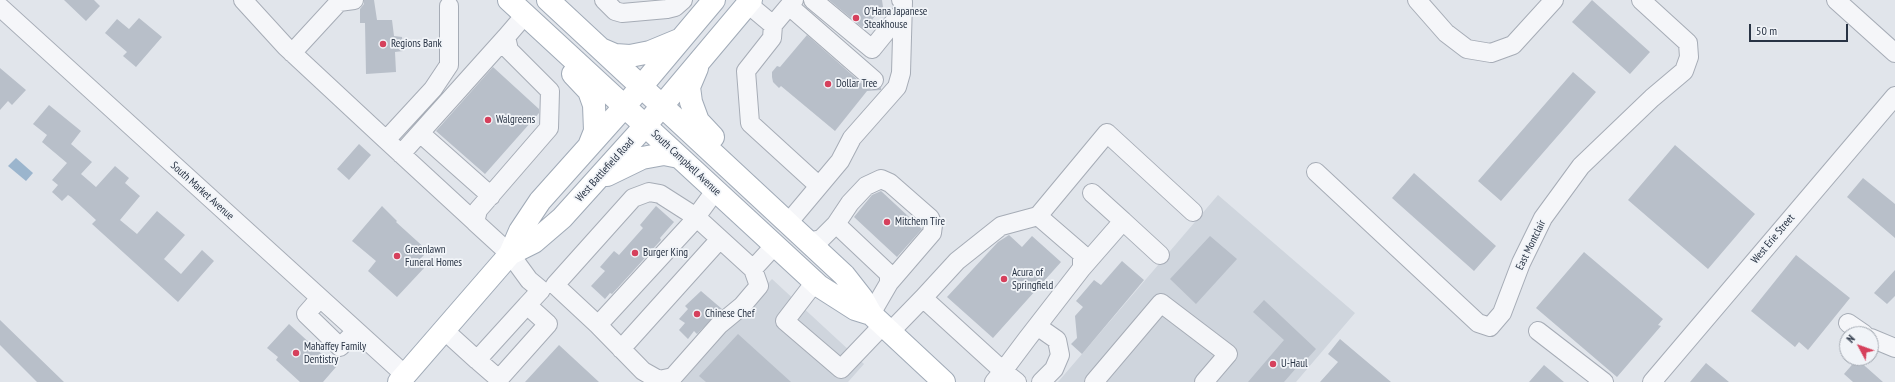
<!DOCTYPE html>
<style>
body{margin:0}
#map{position:relative;width:1895px;height:382px;overflow:hidden;background:#e1e5eb;font-family:"PT Sans Narrow",sans-serif}
canvas{display:block}
.north{position:absolute;left:1839px;top:326px;width:40px;height:40px;box-sizing:border-box;background:#f1f4f8;border:1px solid #a1a7b0;border-radius:50%;rotate:311deg;font-size:11px;font-weight:700;line-height:16px;text-align:center;color:#283344}
.north::after{content:'';display:block;margin:auto;width:14px;height:18px;background:#d6405c;clip-path:polygon(50% 0,100% 100%,50% 72%,0 100%)}
.scale{position:absolute;left:1749px;top:24px;width:99px;height:18px;box-sizing:border-box;border:2px solid #283344;border-top:0;padding-left:5px;font-size:12px;line-height:14px;white-space:nowrap;color:#283344;-webkit-text-stroke:3px #f1f4f8;paint-order:stroke}
</style>
<div id="map">
<canvas width="1895" height="382"></canvas>
<div class="north">N</div>
<div class="scale">50 m</div>
</div>
<script>
const ctx = document.querySelector('canvas').getContext('2d');
ctx.lineJoin = 'round';
function paint(path, color) { ctx.fillStyle = color; ctx.fill(path, 'evenodd'); }
const toPath = rows => new Path2D(rows.map(r => 'M' + r).join(''));
function stroke(path, color, width, dash) { ctx.strokeStyle = color; ctx.lineWidth = width; ctx.lineCap = dash ? 'butt' : 'round'; ctx.setLineDash(dash || []); ctx.stroke(path); }
function write(font, color, halo, rows, align = 'center') {
  ctx.font = font + ' "PT Sans Narrow",sans-serif'; ctx.lineWidth = 3.5; ctx.setLineDash([]); ctx.textBaseline = 'middle'; ctx.strokeStyle = halo; ctx.fillStyle = color; for (const [text, x, y, turn = 0] of rows) {
    ctx.save(); ctx.translate(x, y); ctx.rotate((+turn || 0) * Math.PI / 180); ctx.textAlign = isNaN(turn) ? turn : align; if (halo) ctx.strokeText(text, 0, 0); ctx.fillText(text, 0, 0); ctx.restore();
  }
}
paint(toPath([
 [1218,195,1355,313,1296,382,1058,382],
 [772,279,864,364,848,382,677,382]
]), '#cfd5dd');
paint(toPath([
 [16,158,33,173,26,181,8,166]
]), '#9bb5cd');
paint(toPath([
 [64,0,94,0,100,6,86,21],
 [364,0,374,0,377,20,392,20,394,36,402,37,403,51,395,52,396,72,366,74,365,23,360,23,360,9,364,4],
 [829,0,882,0,883,7,864,29],
 [1592,0,1650,52,1630,74,1572,22],
 [139,18,162,37,136,67,123,56,127,52,105,33,117,19,129,29],
 [807,35,867,88,872,90,881,87,881,90,867,91,835,131,781,86,779,88,773,82,772,77,772,72,777,66,780,67],
 [493,67,539,109,539,113,485,174,436,131],
 [0,68,26,90,12,105,8,101,0,110],
 [1573,72,1596,92,1501,201,1478,181],
 [49,105,81,131,71,144,92,162,81,174,96,187,115,166,129,178,125,183,140,196,120,220,137,234,157,211,185,235,164,259,181,274,202,250,214,261,178,302,92,224,96,220,71,197,68,195,62,201,52,192,58,185,52,180,67,163,42,142,47,135,33,124],
 [359,144,371,155,349,180,337,169],
 [1675,145,1755,214,1708,269,1628,200],
 [1414,173,1496,246,1474,271,1392,198],
 [1863,178,1895,204,1895,238,1847,197],
 [881,191,922,229,897,257,854,217,872,195],
 [382,206,397,221,396,222,428,251,418,261,425,267,397,297,368,271,376,261,352,241],
 [656,206,674,222,660,238,661,240,634,270,612,294,610,293,605,299,591,286,605,271,600,267,614,251,619,255,643,228,640,225],
 [1009,235,1022,247,1032,236,1061,262,993,338,947,297,998,242],
 [1210,236,1237,259,1196,304,1170,279],
 [1584,252,1663,319,1658,325,1661,326,1617,377,1536,308],
 [1796,255,1850,298,1808,350,1799,342,1795,347,1751,311],
 [1122,261,1144,280,1082,354,1071,344,1077,338,1075,316,1083,307,1076,301,1094,280,1101,285],
 [1895,270,1895,296,1887,304,1874,293],
 [701,291,722,309,697,334,694,331,688,339,679,330,685,323,679,319,688,309,685,306],
 [1264,300,1316,349,1306,360,1304,359,1284,382,1248,382,1284,340,1253,312],
 [0,320,64,382,37,382,0,345],
 [289,324,336,367,323,382,300,382,276,360,278,357,267,348],
 [738,334,791,382,706,382,699,376],
 [1340,339,1391,382,1320,382,1338,362,1328,354],
 [559,345,599,382,525,382],
 [1857,359,1883,382,1853,382,1844,374],
 [1706,363,1729,382,1690,382],
 [1544,365,1564,382,1529,382]
]), '#b8bfc9');
const minor = toPath([
 [243,0,286,47,386,140],
 [604,0,615,11,622,13,667,9,675,7,683,0],
 [794,0,773,25,772,38,746,71,750,123,819,186],
 [813,0,872,49,902,12],
 [1417,0,1446,33,1467,49,1491,53,1513,45,1554,0],
 [1836,0,1895,53],
 [748,4,773,25],
 [449,6,449,65,433,89,386,140,475,222],
 [789,6,874,80],
 [0,7,405,375],
 [524,16,506,37,509,50,550,91,549,128,478,210,475,222,510,254,529,280,541,290,527,305],
 [292,53,339,2,354,0],
 [420,133,491,196],
 [401,154,506,37],
 [1316,172,1478,323,1490,327,1502,313,1521,263,1543,218,1581,166,1652,98,1684,71,1689,57,1688,43,1641,0],
 [1038,216,1107,133,1193,212],
 [1123,221,1160,255],
 [788,223,840,161,852,138,897,87,901,73,903,2,901,0],
 [836,224,889,274,889,283,871,314],
 [809,242,821,239,836,224,850,203,866,186,881,179,890,183,930,218,933,225,932,233,889,283],
 [1082,268,1123,221,1092,193],
 [753,269,775,245],
 [815,282,785,321,841,369,883,325],
 [320,298,306,314,340,347,356,331],
 [1848,323,1864,334],
 [598,325,643,371,659,380,673,377,719,325,742,306,759,286,753,269,696,217,660,194,649,192,633,198,555,285,598,325,690,225,696,217,715,191],
 [1037,326,1057,340,1060,355,1054,369,1041,382],
 [444,330,477,360,499,379,548,324,527,305,477,360],
 [1538,331,1604,382],
 [890,332,923,298],
 [1871,338,1895,348],
 [621,349,720,239],
 [994,382,1003,371,1027,339,1082,268,1082,254,1038,216,1001,226,957,261,923,298,1003,371,1017,382],
 [1094,382,1161,303,1228,354,1204,382],
 [1652,382,1895,96]
]);
const major = toPath([
 [509,0,819,286,855,309,871,314],
 [548,0,844,275,862,298,871,314,944,382],
 [601,49,615,55,630,56,650,52,679,40],
 [697,68,689,87,691,102,698,121,713,137],
 [573,74,589,91,594,105,595,131,589,146],
 [607,175,642,158,664,154,679,157],
 [510,254,534,242,562,218,645,126,751,0],
 [399,382,510,254,520,231,540,201,624,107,714,0]
]);
stroke(minor, '#a6acb6', 20);
stroke(major, '#a0aab7', 24);
stroke(minor, '#f5f6f9', 18);
stroke(major, '#fff', 22);
for (const [x, y, r, color] of [
 [856,18,4,"#d6405c"],
 [383,44,4,"#d6405c"],
 [828,84,4,"#d6405c"],
 [488,120,4,"#d6405c"],
 [887,222,4,"#d6405c"],
 [635,253,4,"#d6405c"],
 [397,256,4,"#d6405c"],
 [1004,279,4,"#d6405c"],
 [697,314,4,"#d6405c"],
 [296,353,4,"#d6405c"],
 [1273,364,4,"#d6405c"]
]) { const dot = new Path2D(); dot.arc(x, y, r, 0, 2 * Math.PI); ctx.fillStyle = color; ctx.fill(dot); stroke(dot, '#f1f4f8', 1.5); }
write('11px', '#283344', '#f1f4f8', [
 ["O'Hana Japanese",864,12],
 ["Steakhouse",864,25],
 ["Regions Bank",391,44],
 ["Dollar Tree",836,84],
 ["Walgreens",496,120],
 ["Mitchem Tire",895,222],
 ["Greenlawn",405,250],
 ["Funeral Homes",405,263],
 ["Burger King",643,253],
 ["Acura of",1012,273],
 ["Springfield",1012,286],
 ["Chinese Chef",705,314],
 ["Mahaffey Family",304,347],
 ["Dentistry",304,360],
 ["U-Haul",1281,364]
], 'left');
write('11px', '#283344', '#f1f4f8', [
 ["South Campbell Avenue",686,163,43],
 ["West Battlefield Road",605,170,-48],
 ["South Market Avenue",202,191,42],
 ["West Erie Street",1773,239,-50],
 ["East Montclair",1531,245,-64]
]);
</script>
